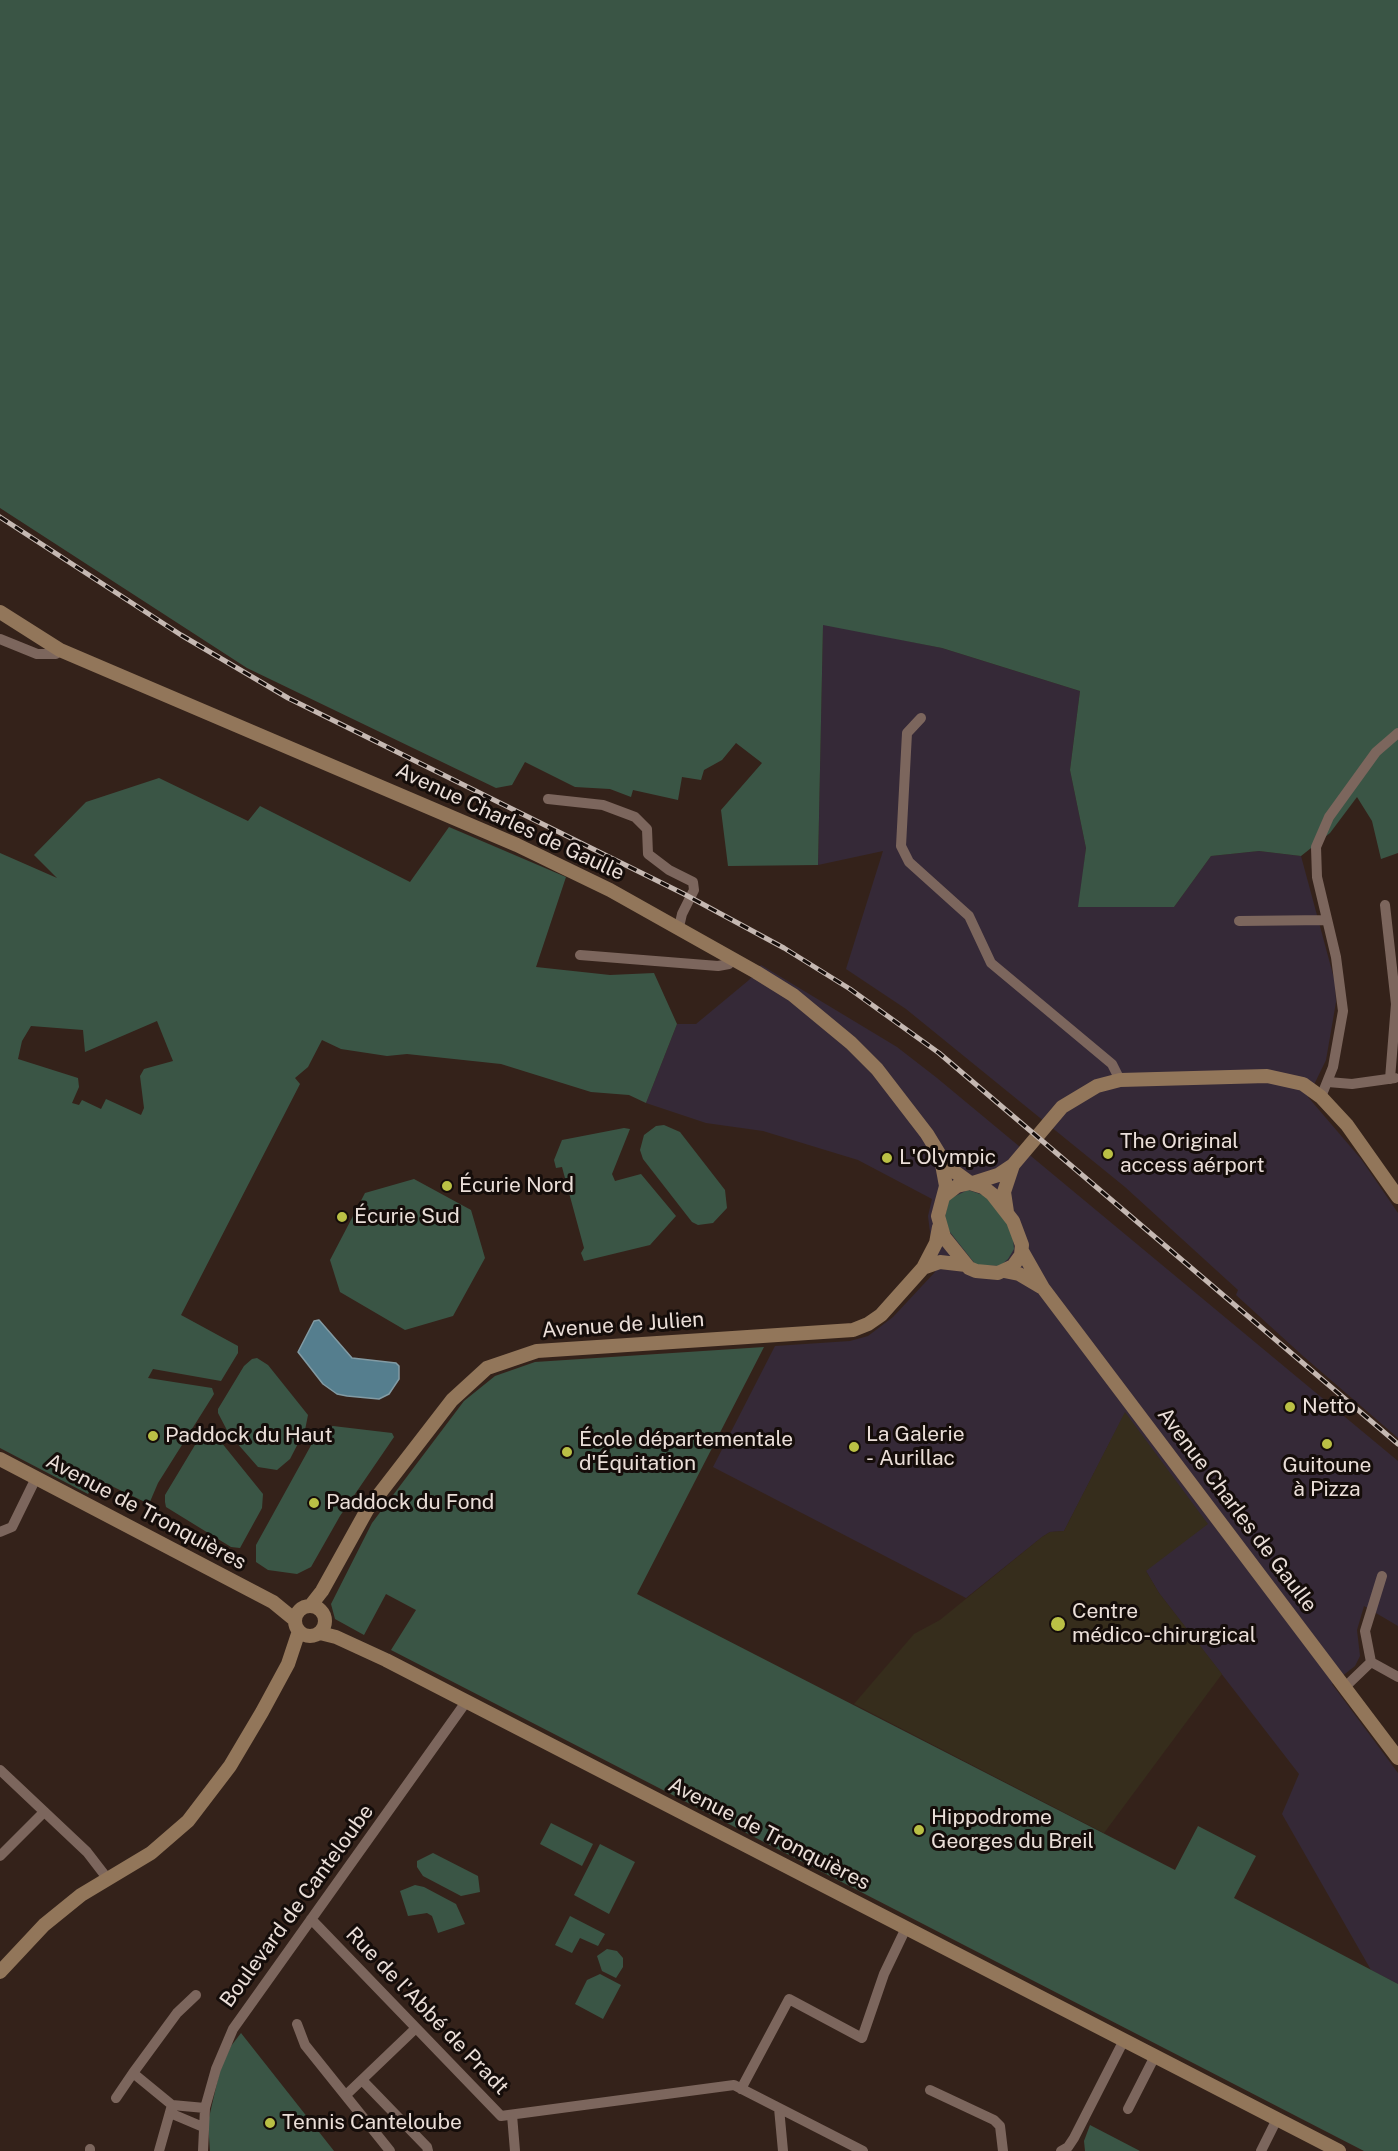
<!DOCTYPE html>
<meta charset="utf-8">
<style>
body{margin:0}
canvas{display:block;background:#34221a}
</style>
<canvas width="1398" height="2151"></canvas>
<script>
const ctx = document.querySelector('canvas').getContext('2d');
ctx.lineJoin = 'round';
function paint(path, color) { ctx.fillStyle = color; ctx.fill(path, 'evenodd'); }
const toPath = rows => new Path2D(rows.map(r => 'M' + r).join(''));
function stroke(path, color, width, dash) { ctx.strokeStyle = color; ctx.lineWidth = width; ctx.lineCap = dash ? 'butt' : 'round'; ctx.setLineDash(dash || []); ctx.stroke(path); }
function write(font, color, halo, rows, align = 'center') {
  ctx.font = font + ' "Public Sans",sans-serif'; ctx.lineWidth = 6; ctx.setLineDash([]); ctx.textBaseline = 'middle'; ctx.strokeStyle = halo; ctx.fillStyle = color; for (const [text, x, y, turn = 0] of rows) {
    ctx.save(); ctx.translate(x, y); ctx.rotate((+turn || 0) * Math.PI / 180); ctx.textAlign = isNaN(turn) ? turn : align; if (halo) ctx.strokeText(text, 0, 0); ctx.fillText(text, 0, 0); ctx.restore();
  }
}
paint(toPath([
 [823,624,942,648,1080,691,1070,770,1086,848,1079,907,1174,907,1211,856,1259,851,1301,856,1335,982,1336,1002,1326,1060,1308,1097,1361,1159,1398,1213,1398,1438,1303,1356,1236,1295,1238,1290,1125,1187,906,1009,846,969,883,851,818,865],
 [761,965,897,1047,937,1078,1398,1461,1398,1626,1364,1606,1357,1630,1360,1656,1355,1666,1332,1684,1398,1773,1398,1984,1371,1970,1282,1814,1299,1774,1159,1593,1146,1571,1125,1413,1064,1531,1050,1532,1042,1537,966,1598,713,1467,775,1346,850,1341,868,1336,893,1317,935,1272,928,1216,932,1199,858,1160,763,1131,706,1123,646,1103,677,1024,696,1024,749,980]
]), '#352937');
paint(toPath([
 [1125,1412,1208,1524,1146,1571,1159,1593,1222,1674,1104,1833,854,1704,914,1634,940,1620,1042,1537,1050,1532,1064,1531]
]), '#362d1c');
paint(toPath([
 [0,0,1398,0,1398,853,1381,859,1372,821,1357,797,1330,833,1301,856,1259,851,1211,856,1174,907,1078,907,1086,848,1070,770,1080,691,942,648,823,625,818,865,728,866,721,810,762,763,736,743,722,760,704,770,701,780,682,777,678,800,633,790,631,797,610,789,575,787,525,762,512,785,496,788,247,668,0,508],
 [159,778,248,821,260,806,410,882,449,827,566,877,536,967,610,975,654,973,677,1024,646,1103,629,1095,591,1092,501,1064,407,1054,387,1056,341,1049,322,1040,308,1067,295,1078,300,1084,181,1315,238,1346,238,1353,221,1381,153,1369,148,1378,212,1388,214,1394,158,1483,149,1504,97,1479,88,1494,0,1448,0,853,57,878,34,855,86,802],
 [157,1021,173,1061,144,1069,140,1076,144,1108,141,1115,106,1099,101,1109,82,1100,79,1105,72,1103,79,1087,78,1078,18,1059,22,1041,31,1026,83,1030,85,1052],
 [664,1125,680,1132,725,1190,727,1208,713,1223,698,1225,692,1222,643,1159,640,1150,644,1135,656,1126],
 [624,1128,630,1129,612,1174,615,1181,641,1174,676,1216,650,1245,584,1261,581,1253,584,1248,562,1167,556,1168,554,1160,562,1140],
 [414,1179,471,1210,485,1258,453,1316,405,1330,340,1292,330,1260,365,1193],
 [968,1190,986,1196,1012,1229,1014,1249,1008,1259,1000,1266,976,1265,946,1227,944,1221,949,1199],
 [764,1347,637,1594,1175,1870,1198,1826,1256,1856,1234,1898,1398,1984,1398,2151,1364,2151,391,1650,416,1610,386,1594,364,1635,335,1619,331,1604,372,1523,464,1401,495,1376,535,1362],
 [257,1358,268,1365,308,1415,305,1430,290,1459,277,1470,258,1467,229,1434,218,1413,218,1409,244,1366,252,1359],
 [333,1426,392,1433,394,1437,340,1516,311,1567,297,1574,268,1570,256,1562,256,1545,320,1429],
 [205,1439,221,1442,263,1494,262,1508,240,1548,231,1547,166,1507,165,1502,165,1495,195,1445],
 [551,1823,593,1844,582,1866,540,1844],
 [600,1844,635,1862,609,1914,574,1895],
 [433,1853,478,1876,480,1892,461,1896,423,1876,417,1867,417,1861],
 [415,1885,424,1887,456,1904,465,1924,438,1933,432,1916,427,1913,408,1916,400,1891],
 [570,1916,605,1934,598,1946,580,1938,572,1953,555,1945],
 [607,1949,617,1951,623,1958,623,1967,616,1978,602,1971,597,1956],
 [600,1974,621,1985,603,2019,575,2004,587,1980],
 [241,2033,334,2151,210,2151,208,2122,220,2070,231,2046],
 [1090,2125,1140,2151,1085,2151,1084,2141]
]), '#3a5545');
const water = toPath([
 [319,1320,352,1358,396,1363,399,1366,399,1379,389,1394,379,1399,347,1396,337,1394,323,1384,298,1352,314,1321,319,1320]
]);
paint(water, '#557e8e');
stroke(water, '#829ba4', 1.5);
stroke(toPath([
 [0,639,37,654,56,654,60,650],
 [921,718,907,733,901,846,909,862,969,916,991,963,1112,1064,1120,1080],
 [548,799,603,805,635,817,647,829,648,854,669,870,693,882,694,890,682,914,679,927],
 [1385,905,1396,1004,1390,1079],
 [1239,921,1327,920],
 [580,955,718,966,729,964,733,959],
 [1328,1082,1352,1084,1395,1078],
 [1321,1097,1333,1067,1343,1011,1336,957,1317,877,1316,847,1329,817,1376,752,1398,733],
 [0,1532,12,1527,36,1478],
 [1371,1662,1365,1631,1382,1576],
 [1345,1687,1371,1662,1398,1677],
 [0,1770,87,1852,107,1878],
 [0,1856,44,1812],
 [311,1919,501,2116,734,2085,863,2151],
 [297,2024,305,2045,390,2151],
 [362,2080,427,2147,428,2151],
 [741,2089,789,1999,862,2038,884,1974,906,1928],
 [930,2090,994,2120,1000,2126,1003,2151],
 [346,2095,416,2028],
 [116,2098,133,2073],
 [172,2105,205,2108],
 [779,2108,783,2151],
 [1128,2109,1155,2056],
 [170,2113,203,2127],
 [512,2115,515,2151],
 [90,2151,90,2149],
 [159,2151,172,2105,133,2073,177,2013,196,1995],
 [203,2151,205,2108,216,2069,233,2029,466,1702],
 [1061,2151,1068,2147,1074,2138,1124,2040],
 [1261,2151,1277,2119]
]), '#7c665d', 10);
stroke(toPath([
 [0,612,60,650,517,845,610,890,756,972,793,995,851,1043,877,1069,927,1134,941,1157,955,1172,970,1183],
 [941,1159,946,1186,938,1216,944,1237,969,1268,976,1271,998,1273,1013,1266,1021,1255,1022,1245,1013,1221,992,1194,983,1187,970,1183,957,1186,944,1196],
 [973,1183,998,1175,1013,1165,1062,1107,1097,1086,1120,1080,1267,1076,1303,1084,1321,1097,1347,1125,1398,1197],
 [1007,1212,1004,1192,1013,1165],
 [1022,1251,1043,1288,1398,1758],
 [923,1268,940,1262,966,1265],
 [1004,1271,1019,1274,1041,1287],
 [0,1459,273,1602,295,1620],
 [311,1605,322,1591,367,1510,452,1400,487,1368,537,1351,853,1330,868,1324,881,1315,923,1268,936,1243,939,1227],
 '295 1621a15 15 0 1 1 30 0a15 15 0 1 1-30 0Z',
 [320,1633,336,1637,386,1660,1339,2151],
 [0,1972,44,1925,81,1895,151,1853,188,1821,230,1766,262,1712,288,1664,299,1631]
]), '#92765a', 14);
const rail = toPath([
 [0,517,181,635,288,698,684,894,784,948,850,989,939,1053,1398,1444]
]);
stroke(rail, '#c5b8b2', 5);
stroke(rail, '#150d0a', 3, [9]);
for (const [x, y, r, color] of [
 [1108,1154,6,"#bac045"],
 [887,1158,6,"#bac045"],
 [447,1186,6,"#bac045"],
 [342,1217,6,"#bac045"],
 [1290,1407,6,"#bac045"],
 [153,1436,6,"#bac045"],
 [1327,1444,6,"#bac045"],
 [854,1447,6,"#bac045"],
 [567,1452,6,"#bac045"],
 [314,1503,6,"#bac045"],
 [1058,1624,8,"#bac045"],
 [919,1830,6,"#bac045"],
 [270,2123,6,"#bac045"]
]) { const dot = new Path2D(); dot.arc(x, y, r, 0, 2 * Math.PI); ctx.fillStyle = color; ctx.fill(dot); stroke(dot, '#150d0a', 2); }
write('21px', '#eaded8', '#150d0a', [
 ["Avenue Charles de Gaulle",510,822,25],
 ["Avenue de Julien",623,1325,-4],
 ["Avenue Charles de Gaulle",1237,1510,53],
 ["Avenue de Tronquières",146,1512,28],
 ["Avenue de Tronquières",769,1834,27],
 ["Boulevard de Canteloube",297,1906,-54],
 ["Rue de l'Abbé de Pradt",427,2011,46]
]);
write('21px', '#eaded8', '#150d0a', [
 ["The Original",1120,1142],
 ["access aérport",1120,1166],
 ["L'Olympic",899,1158],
 ["Écurie Nord",459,1186],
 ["Écurie Sud",354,1217],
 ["Netto",1302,1407],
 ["La Galerie",866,1435],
 ["- Aurillac",866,1459],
 ["Paddock du Haut",165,1436],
 ["École départementale",579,1440],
 ["d'Équitation",579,1464],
 ["Guitoune",1327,1466,"center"],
 ["à Pizza",1327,1490,"center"],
 ["Paddock du Fond",326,1503],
 ["Centre",1072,1612],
 ["médico-chirurgical",1072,1636],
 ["Hippodrome",931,1818],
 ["Georges du Breil",931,1842],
 ["Tennis Canteloube",282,2123]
], 'left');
</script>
